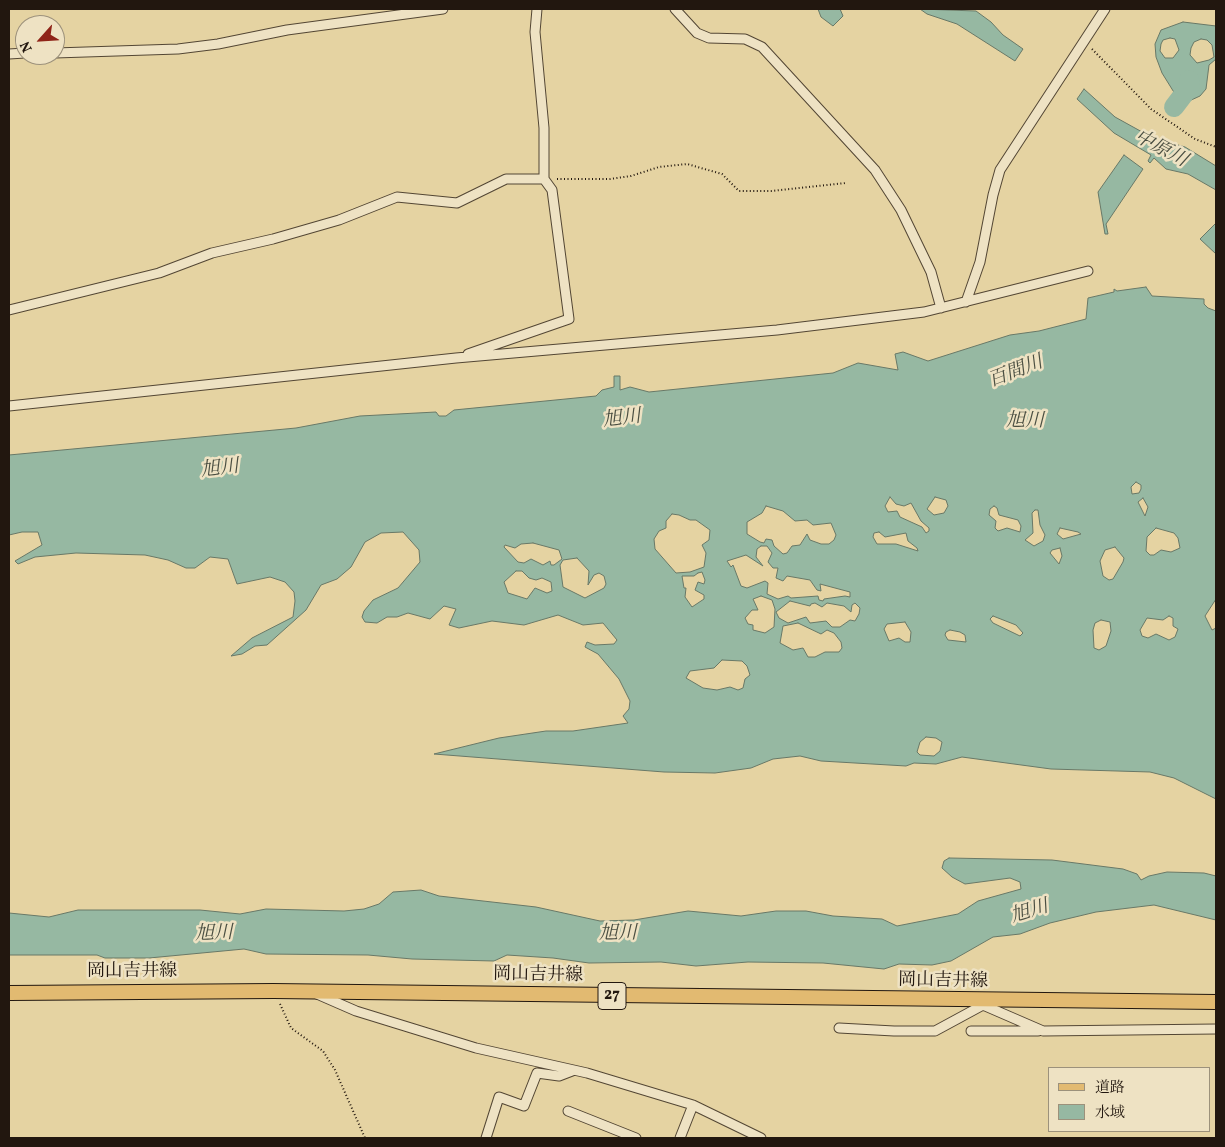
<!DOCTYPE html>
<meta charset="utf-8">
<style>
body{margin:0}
#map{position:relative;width:1225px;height:1147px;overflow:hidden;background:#e5d3a2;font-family:Vollkorn,"Noto Serif JP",serif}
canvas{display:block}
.frame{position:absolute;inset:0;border:10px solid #22170f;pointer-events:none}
.legend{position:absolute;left:1048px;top:1067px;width:162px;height:65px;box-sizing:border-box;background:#eee2c3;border:1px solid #9c917b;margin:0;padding:6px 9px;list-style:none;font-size:15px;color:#22170f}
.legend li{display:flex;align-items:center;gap:10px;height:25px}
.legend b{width:25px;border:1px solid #9c917b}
.north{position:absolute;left:15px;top:15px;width:50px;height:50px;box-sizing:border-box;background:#eee2c3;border:1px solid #9c917b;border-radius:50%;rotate:244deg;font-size:14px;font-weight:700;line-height:20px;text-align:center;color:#22170f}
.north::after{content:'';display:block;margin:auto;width:18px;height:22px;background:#8f2418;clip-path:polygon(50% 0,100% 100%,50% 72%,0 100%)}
</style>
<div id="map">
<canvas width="1225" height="1147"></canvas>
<div class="frame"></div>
<ul class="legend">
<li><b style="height:6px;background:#e2ba71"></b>道路</li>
<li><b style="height:14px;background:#96b8a2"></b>水域</li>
</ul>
<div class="north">N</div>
</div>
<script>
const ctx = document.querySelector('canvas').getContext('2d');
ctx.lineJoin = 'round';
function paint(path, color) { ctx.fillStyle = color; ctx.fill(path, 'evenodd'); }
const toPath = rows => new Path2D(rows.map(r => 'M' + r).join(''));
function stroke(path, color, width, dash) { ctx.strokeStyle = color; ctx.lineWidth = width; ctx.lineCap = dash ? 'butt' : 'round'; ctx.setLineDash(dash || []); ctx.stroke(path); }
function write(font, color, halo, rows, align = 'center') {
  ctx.font = font + ' Vollkorn,"Noto Serif JP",serif'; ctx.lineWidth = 5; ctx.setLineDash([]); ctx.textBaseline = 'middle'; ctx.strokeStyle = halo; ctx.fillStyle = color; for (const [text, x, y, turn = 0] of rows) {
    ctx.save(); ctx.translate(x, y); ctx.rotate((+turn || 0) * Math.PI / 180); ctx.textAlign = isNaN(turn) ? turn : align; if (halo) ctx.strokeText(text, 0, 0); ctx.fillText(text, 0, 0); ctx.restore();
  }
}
const water = toPath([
 [818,9,840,9,843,16,833,26,821,17,818,9],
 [920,9,976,11,991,22,1003,35,1023,49,1015,61,957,24,927,14,920,9],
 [1183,22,1216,26,1216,59,1209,65,1206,89,1200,96,1189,101,1180,102,1162,73,1156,57,1155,44,1161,30,1183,22],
 [1170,38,1175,39,1179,50,1173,58,1165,58,1160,51,1161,44,1163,40,1170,38],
 [1201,39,1207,40,1212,45,1214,57,1209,60,1197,63,1190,55,1191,48,1194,42,1201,39],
 [1084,89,1115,117,1153,138,1185,147,1216,166,1216,190,1188,174,1166,169,1154,158,1150,163,1148,161,1151,155,1114,133,1077,99,1084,89],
 [1124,155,1143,169,1106,224,1108,234,1105,234,1098,192,1124,155],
 [1216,223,1216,254,1200,239,1216,223],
 [1146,287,1152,296,1204,299,1204,304,1208,308,1216,311,1216,599,1205,616,1212,630,1216,628,1216,799,1174,778,1150,772,1051,769,962,757,936,764,914,763,906,766,821,761,800,756,773,759,751,768,715,773,664,772,434,754,499,738,546,731,573,731,628,723,623,716,629,709,630,701,619,679,598,654,585,647,587,642,595,645,614,644,617,640,603,623,583,625,558,615,524,625,492,621,459,628,449,625,456,609,444,606,430,619,408,613,397,617,387,617,377,623,365,622,362,617,364,611,373,600,398,588,420,562,419,550,403,532,381,533,365,542,351,567,337,579,321,585,306,610,267,645,255,646,242,654,231,656,252,638,293,617,295,601,294,592,285,582,270,577,237,584,228,559,210,557,195,568,186,568,168,560,145,555,76,553,35,557,18,564,15,561,42,545,38,532,22,532,9,535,9,455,296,428,360,416,436,412,439,416,446,416,454,410,596,396,602,390,614,387,614,376,620,376,620,390,630,387,649,392,833,373,858,363,898,370,895,354,903,352,928,361,1010,335,1039,331,1086,319,1088,298,1114,292,1114,289,1117,291,1146,287],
 [1136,482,1141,485,1141,489,1139,493,1132,494,1131,487,1136,482],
 [890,497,896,504,904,506,911,503,921,521,929,528,929,531,926,533,922,527,900,517,897,511,888,512,885,506,890,497],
 [935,497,946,500,948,506,944,513,934,515,927,509,935,497],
 [1143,498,1148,507,1145,516,1138,502,1143,498],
 [766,506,783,511,795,521,807,520,813,525,831,523,836,535,834,540,829,544,821,544,810,540,807,534,800,545,792,546,787,553,783,554,774,546,772,540,766,539,764,543,760,542,747,534,747,522,762,513,766,506],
 [994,506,997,508,999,515,1018,520,1021,526,1020,532,1007,528,998,531,995,528,996,521,989,515,990,509,994,506],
 [1035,510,1038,510,1040,525,1045,535,1043,541,1034,546,1025,540,1033,533,1032,513,1035,510],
 [672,514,679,515,690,520,696,520,710,530,709,540,702,545,706,553,704,567,690,572,676,573,655,549,654,539,659,531,666,528,666,521,672,514],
 [1060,528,1078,532,1081,534,1063,539,1057,534,1060,528],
 [1156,528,1174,533,1178,538,1180,548,1171,552,1161,550,1154,555,1150,555,1146,551,1147,537,1156,528],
 [879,532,885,537,906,533,908,541,917,548,918,551,896,544,877,544,873,537,874,533,879,532],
 [533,543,559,550,562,559,554,565,551,565,550,561,543,565,531,559,524,563,518,562,504,547,505,545,515,548,521,544,533,543],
 [761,546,767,546,772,553,768,562,773,568,778,568,776,578,783,581,787,576,810,580,817,590,821,591,820,584,850,592,850,597,845,596,824,599,823,601,819,600,818,596,791,598,788,596,778,599,767,594,768,583,765,581,747,588,741,586,733,565,731,567,727,561,746,555,763,566,756,557,757,549,761,546],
 [1115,547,1124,558,1123,562,1113,579,1109,580,1103,576,1100,561,1105,550,1115,547],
 [1060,548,1062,556,1059,564,1050,553,1052,550,1060,548],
 [577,558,589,571,588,585,594,575,599,573,604,576,606,584,604,588,585,598,563,587,560,565,563,560,577,558],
 [516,571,522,571,529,578,536,580,542,578,551,582,552,591,547,593,535,588,527,599,508,593,504,582,516,571],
 [698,573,702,572,705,580,704,584,698,582,695,590,704,595,704,599,692,607,685,597,686,588,684,588,682,576,694,576,698,573],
 [761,596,772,600,775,609,774,627,765,633,753,630,753,625,748,624,745,618,752,610,758,610,753,599,761,596],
 [790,601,810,606,811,604,815,603,822,607,827,603,844,606,851,612,852,605,855,603,860,608,859,614,855,621,850,620,840,627,832,627,826,621,810,623,806,617,788,623,779,618,776,612,790,601],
 [993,616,1016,625,1023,633,1020,636,993,623,990,619,993,616],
 [1169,616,1173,618,1173,626,1178,629,1175,637,1169,640,1156,634,1148,638,1142,636,1140,630,1147,618,1163,620,1169,616],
 [1101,620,1110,622,1111,631,1106,646,1099,650,1094,648,1093,630,1095,623,1101,620],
 [905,622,911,632,910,642,905,642,899,638,889,641,884,629,887,624,905,622],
 [798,623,821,634,827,630,834,633,841,642,842,648,839,652,825,652,815,657,808,657,803,648,793,650,780,643,783,626,798,623],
 [950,630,960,632,965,635,966,642,948,640,945,635,946,632,950,630],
 [722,660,742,661,747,666,750,675,745,679,743,688,738,690,730,687,717,690,703,688,686,678,690,671,714,668,722,660],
 [926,737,936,738,942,742,940,751,934,756,920,755,917,752,920,742,926,737],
 [949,858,1052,860,1123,869,1137,874,1141,880,1149,876,1167,872,1204,873,1216,876,1216,920,1154,905,1096,912,1050,923,1020,934,993,937,951,961,932,965,899,964,884,969,823,963,748,962,696,966,661,962,589,963,553,958,507,955,494,961,412,959,368,955,266,954,244,949,149,958,105,958,97,955,9,955,9,913,49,917,78,910,200,910,240,914,266,909,344,911,364,909,379,904,393,892,421,890,439,896,536,907,600,921,634,920,688,911,741,916,776,911,806,911,833,916,882,919,897,926,958,914,978,901,1021,889,1020,882,1010,878,965,884,952,877,942,868,944,861,949,858]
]);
paint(water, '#96b8a2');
stroke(water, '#687867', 1);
stroke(toPath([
 [1174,107,1190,86,1189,80]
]), '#96b8a2', 20);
const minor = toPath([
 [675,9,697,33,709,38,745,39,762,47,875,170,901,210,931,272,941,308],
 [55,53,178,49,218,44,287,30,443,9],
 [9,54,25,53],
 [966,302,980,262,993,195,1000,170,1105,9],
 [9,310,159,273,212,253,273,239,339,220,397,197,457,203,506,179,544,179],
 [468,354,569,319,552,190,544,179,544,128,535,32,537,9],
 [9,406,456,358,777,330,924,312,1088,271],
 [317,994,356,1011,476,1048,587,1073,693,1105,761,1138],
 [982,1001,983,1005,1043,1031,1216,1029],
 [839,1028,894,1031,935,1031,983,1005],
 [971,1031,1038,1031],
 [568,1111,636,1138],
 [486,1138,499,1097,524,1106,537,1073,559,1076,572,1071],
 [680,1138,693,1105]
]);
const primary = toPath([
 [9,993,273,991,1216,1002]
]);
stroke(minor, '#534634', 11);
stroke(primary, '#22170f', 16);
stroke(toPath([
 [1092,49,1151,109,1195,139,1216,147],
 [557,179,610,179,631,176,659,167,687,164,722,174,739,191,771,191,846,183],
 [280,1004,291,1028,323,1051,335,1070,365,1138]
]), '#22170f', 2, [1, 2.5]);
stroke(minor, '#eee2c3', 9);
stroke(primary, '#e2ba71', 14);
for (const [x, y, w] of [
 [612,996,28]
]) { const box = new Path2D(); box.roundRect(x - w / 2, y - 13.5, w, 27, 4); ctx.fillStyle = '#eee2c3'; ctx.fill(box); stroke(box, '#22170f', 1); }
write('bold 16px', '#22170f', null, [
 ["27",612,996]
]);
write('18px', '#22170f', '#eee2c3', [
 ["岡山吉井線",132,973],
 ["岡山吉井線",538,976,1],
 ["岡山吉井線",943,982,1]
]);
write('italic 19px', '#4b4f42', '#eee2c3', [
 ["中原川",1160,150,28],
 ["百間川",1016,373,-21],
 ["旭川",622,420,-7],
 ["旭川",1025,423],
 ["旭川",220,470,-7],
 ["旭川",1030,913,-17],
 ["旭川",214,935,-2],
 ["旭川",618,935,-1]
]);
</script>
